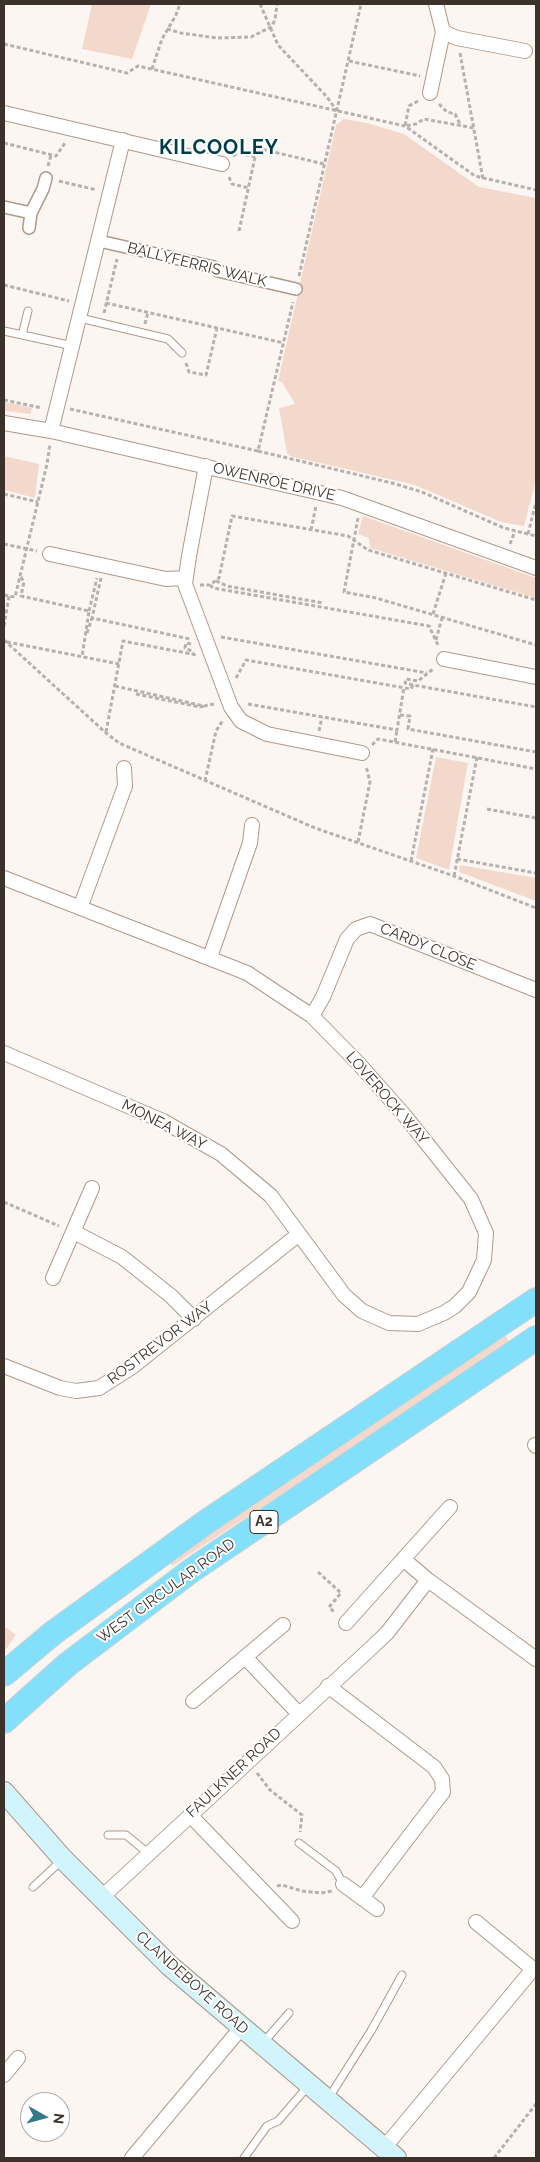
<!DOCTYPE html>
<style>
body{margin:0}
#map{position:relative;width:540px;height:2162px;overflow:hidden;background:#fcf6f3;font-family:Raleway,sans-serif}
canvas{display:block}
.frame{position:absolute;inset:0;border:5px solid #3c312b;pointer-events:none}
.north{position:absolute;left:20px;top:2092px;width:50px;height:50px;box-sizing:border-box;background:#fff;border:1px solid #b1adaa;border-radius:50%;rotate:97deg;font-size:14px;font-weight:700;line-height:20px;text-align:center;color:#3c312b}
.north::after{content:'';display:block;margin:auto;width:18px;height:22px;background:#36788a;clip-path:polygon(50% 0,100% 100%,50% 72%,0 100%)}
</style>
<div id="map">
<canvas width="540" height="2162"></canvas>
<div class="frame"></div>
<div class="north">N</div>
</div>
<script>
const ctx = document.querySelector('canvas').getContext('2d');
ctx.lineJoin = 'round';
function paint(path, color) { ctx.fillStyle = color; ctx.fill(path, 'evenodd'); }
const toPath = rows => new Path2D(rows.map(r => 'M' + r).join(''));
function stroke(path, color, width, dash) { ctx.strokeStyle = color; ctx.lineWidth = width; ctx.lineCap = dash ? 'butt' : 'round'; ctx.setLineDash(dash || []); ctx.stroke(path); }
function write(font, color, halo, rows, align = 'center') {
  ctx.font = font + ' Raleway,sans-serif'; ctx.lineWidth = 4; ctx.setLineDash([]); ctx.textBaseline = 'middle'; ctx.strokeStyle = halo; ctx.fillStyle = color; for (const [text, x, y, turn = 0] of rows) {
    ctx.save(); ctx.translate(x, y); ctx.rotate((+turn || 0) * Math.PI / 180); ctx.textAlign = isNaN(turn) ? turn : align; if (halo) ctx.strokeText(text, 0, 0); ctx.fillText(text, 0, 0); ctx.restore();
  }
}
paint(toPath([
 [92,4,151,4,132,59,82,49],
 [344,119,367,123,404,134,479,187,536,198,536,480,524,526,501,522,415,485,290,456,287,453,279,408,295,404,282,382,278,381,336,125],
 [4,402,32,408,31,414,4,411],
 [4,456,39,464,35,498,4,490],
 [363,516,536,578,536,598,370,548,369,538,358,534],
 [436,757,468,763,449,870,416,858],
 [460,865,536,878,536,901,459,872],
 [505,1335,511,1344,172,1566,168,1559],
 [4,1626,16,1635,4,1652]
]), '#f3d9cb');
const service = toPath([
 [80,318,168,339,182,353],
 [4,331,73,346],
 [22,335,28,311],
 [108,1835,126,1835,148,1853],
 [299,1843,336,1871,343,1884],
 [33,1887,61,1861],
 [263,2043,289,2013],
 [328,2099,371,2031,402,1975],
 [244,2158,267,2126,278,2121,309,2085]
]);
const pedestrian = toPath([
 [4,207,31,213,43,189,46,178],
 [29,228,31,213],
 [99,241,214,267,218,271,296,289]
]);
const minor = toPath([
 [443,32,457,38,525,51],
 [430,93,443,32,436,4],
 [4,113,222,164],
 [4,423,51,431,342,498,536,568],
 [51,431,123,140],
 [206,466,189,556,185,584,231,707,241,721,267,734,362,753],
 [50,554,166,579,185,578],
 [444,659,536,677],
 [4,878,247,973,312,1016,359,1064,405,1116,471,1199,486,1233,484,1260,469,1292,455,1306,444,1313,418,1324,389,1323,362,1311,344,1295,271,1196,221,1154,163,1121,4,1053],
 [80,908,125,786,124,768],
 [210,957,250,843,252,825],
 [312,1016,323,997,347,939,356,929,370,924,536,990],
 [74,1232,122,1257,171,1296,194,1319],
 [53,1278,92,1188],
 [4,1366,60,1388,76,1391,99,1388,132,1367,299,1234],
 [535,1445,536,1446],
 [403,1559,428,1580,536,1659],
 [346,1623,450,1507],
 [245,1657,299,1714],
 [328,1686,434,1767,442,1779,443,1792,362,1898],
 [193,1701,283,1625],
 [190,1815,292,1921],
 [343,1884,377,1909],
 [101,1898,369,1650,387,1633,428,1580],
 [4,2075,18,2058],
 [384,2148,533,1969,476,1922],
 [132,2158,241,2028]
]);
const secondary = toPath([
 [4,1792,63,1859,170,1966,396,2158]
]);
const trunk = toPath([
 [4,1674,53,1633,206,1522,536,1300],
 [4,1721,68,1664,192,1570,536,1338]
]);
stroke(service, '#b29889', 9);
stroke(pedestrian, '#b29889', 14);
stroke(minor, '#b29889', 16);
stroke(secondary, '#b29889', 22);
stroke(trunk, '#d4d2d0', 26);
stroke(toPath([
 [260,4,278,45,327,97,337,111],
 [167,29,181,33,217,38,251,37,271,27,275,20,277,4],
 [4,44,127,73,138,66,405,126,475,176,536,190],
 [460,53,483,179],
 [349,61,420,76],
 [152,69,162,39,176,15,180,4],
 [418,101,409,106,405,126,416,124,424,119,474,128],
 [439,104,447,112,455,114,461,126],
 [4,143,56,156,65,143],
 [233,156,238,153,256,157],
 [48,166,51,155],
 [229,177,232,184,249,188],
 [59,181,97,190],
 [239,231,257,148,324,164],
 [299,276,361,4],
 [4,285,69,301],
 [106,303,284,343],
 [104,313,117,259],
 [145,324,148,312],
 [186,363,189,372,206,375,217,328],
 [4,400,42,408],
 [70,409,258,451,293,302],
 [258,451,392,483,422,492,504,528,536,536],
 [4,494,38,502],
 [358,518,344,592,376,598,536,645],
 [311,530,316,506],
 [528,534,536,502],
 [4,544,37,551],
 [510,544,515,531],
 [21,577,24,582,21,596,89,611,82,657],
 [101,578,92,618,190,639],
 [216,581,227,586,323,603],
 [200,585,210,585,219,578,232,516,348,536,368,550,536,600],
 [210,585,213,588,429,626,439,647],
 [4,595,15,597,47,464,50,444],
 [89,611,97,578],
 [433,614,446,573],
 [4,626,9,596],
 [87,633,92,618],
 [221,637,427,673],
 [4,640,106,733,119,743,315,828,454,876,536,908],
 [436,640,442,618],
 [7,642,119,664],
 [191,644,186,643,185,648,194,652],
 [236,678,246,660,411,689,413,685,536,707],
 [413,685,405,683,406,679,418,681,433,669],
 [115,686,204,706,214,704],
 [136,694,200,707,204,706],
 [248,704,397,730,404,687],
 [400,715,410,716,408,729,536,752],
 [319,731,322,717],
 [106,732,123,641,197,655],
 [395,742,397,730],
 [372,745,378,739,536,769],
 [205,781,216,731,223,720],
 [487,809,536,818],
 [358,842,370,782,366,766],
 [457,859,536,873],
 [411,861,433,749],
 [454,876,477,757],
 [4,1202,59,1226],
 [318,1572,341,1593,329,1607,335,1613],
 [257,1773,270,1790,302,1815,300,1832],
 [277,1886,282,1885,302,1891,321,1893,332,1891],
 [494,2158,536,2104]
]), '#b8b0ac', 3, [4, 2.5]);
stroke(service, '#fff', 7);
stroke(pedestrian, '#fff', 11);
stroke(minor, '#fff', 14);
stroke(secondary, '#d1f4fd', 20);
stroke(trunk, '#84e0fa', 24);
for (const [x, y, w] of [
 [264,1522,28]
]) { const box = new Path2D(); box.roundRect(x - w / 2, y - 11.5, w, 23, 4); ctx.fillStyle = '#fff'; ctx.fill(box); stroke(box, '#3c312b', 1); }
write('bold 14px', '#3c312b', null, [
 ["A2",264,1522]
]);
write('15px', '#3c312b', '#fff', [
 ["BALLYFERRIS WALK",197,265,14],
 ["OWENROE DRIVE",274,482,13],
 ["CARDY CLOSE",428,947,22],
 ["LOVEROCK WAY",387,1098,49],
 ["MONEA WAY",164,1125,27],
 ["ROSTREVOR WAY",160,1343,-37],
 ["WEST CIRCULAR ROAD",166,1591,-36],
 ["FAULKNER ROAD",234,1773,-43],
 ["CLANDEBOYE ROAD",192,1983,42]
]);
ctx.letterSpacing = '1px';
write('bold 20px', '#003d4a', '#fff', [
 ["KILCOOLEY",219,148]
]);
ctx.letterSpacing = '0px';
</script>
